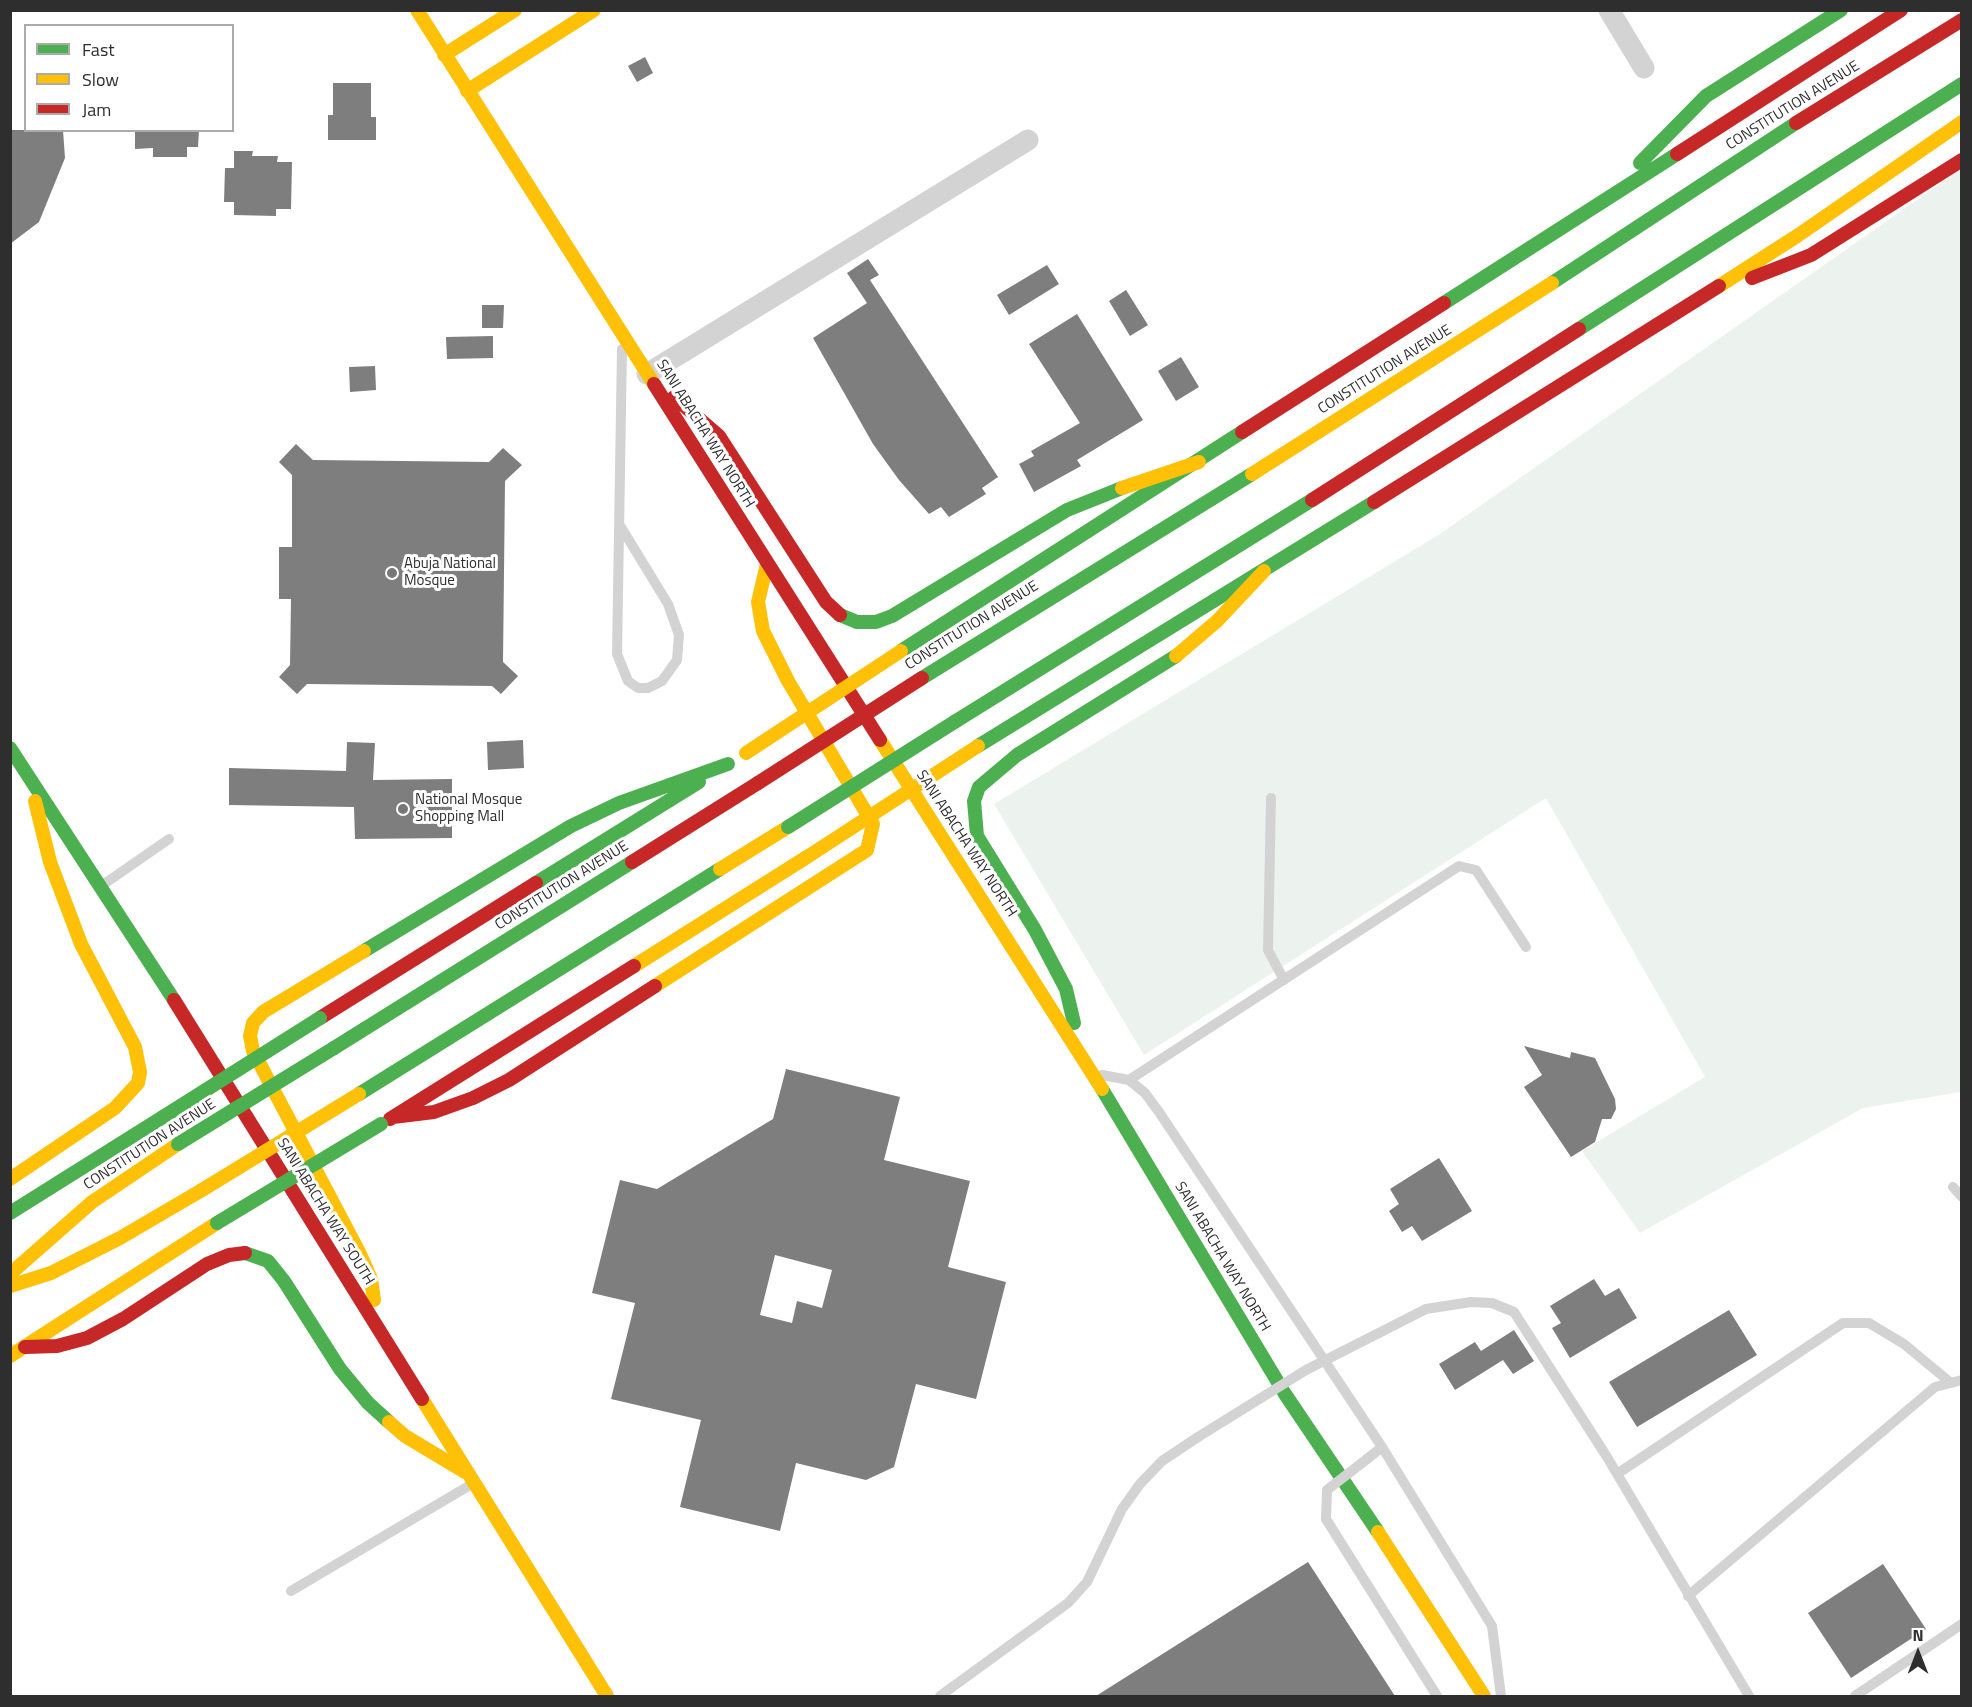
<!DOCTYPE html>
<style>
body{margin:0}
#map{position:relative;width:1972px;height:1707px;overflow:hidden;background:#fff;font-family:"Titillium Web",sans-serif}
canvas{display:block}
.frame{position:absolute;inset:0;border:12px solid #2e2e2e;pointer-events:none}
.legend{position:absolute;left:24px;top:24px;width:210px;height:108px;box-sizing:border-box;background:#fff;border:2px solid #ababab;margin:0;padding:8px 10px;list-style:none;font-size:18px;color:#2e2e2e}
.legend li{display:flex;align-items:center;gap:12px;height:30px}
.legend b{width:30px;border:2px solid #ababab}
.north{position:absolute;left:1888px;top:1623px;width:60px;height:60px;-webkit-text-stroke:4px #fff;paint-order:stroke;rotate:0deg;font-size:16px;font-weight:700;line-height:24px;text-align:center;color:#2e2e2e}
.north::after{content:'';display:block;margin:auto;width:21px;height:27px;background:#2e2e2e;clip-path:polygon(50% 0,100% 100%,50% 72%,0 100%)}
</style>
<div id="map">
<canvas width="1972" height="1707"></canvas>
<div class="frame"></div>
<ul class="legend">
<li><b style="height:8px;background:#4caf50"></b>Fast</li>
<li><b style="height:8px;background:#ffc107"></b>Slow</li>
<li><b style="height:8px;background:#c62828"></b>Jam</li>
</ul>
<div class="north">N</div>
</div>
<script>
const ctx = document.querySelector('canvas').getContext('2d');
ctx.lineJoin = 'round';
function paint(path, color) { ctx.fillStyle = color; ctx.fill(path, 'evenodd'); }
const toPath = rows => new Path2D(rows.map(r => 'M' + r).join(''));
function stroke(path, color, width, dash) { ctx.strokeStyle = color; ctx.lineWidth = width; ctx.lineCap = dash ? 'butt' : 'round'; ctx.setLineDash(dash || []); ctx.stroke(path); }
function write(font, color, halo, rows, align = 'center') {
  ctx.font = font + ' "Titillium Web",sans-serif'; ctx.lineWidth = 6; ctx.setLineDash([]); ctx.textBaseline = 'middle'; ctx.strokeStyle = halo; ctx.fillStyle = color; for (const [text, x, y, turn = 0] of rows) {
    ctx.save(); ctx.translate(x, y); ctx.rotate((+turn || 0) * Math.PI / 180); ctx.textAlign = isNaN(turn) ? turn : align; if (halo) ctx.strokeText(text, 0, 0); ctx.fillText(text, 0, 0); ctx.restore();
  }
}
paint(toPath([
 [1961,169,1961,1092,1863,1108,1640,1233,1582,1151,1705,1077,1546,798,1144,1055,994,804,1440,534]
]), '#ecf3ee');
paint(toPath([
 [645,57,653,73,637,82,628,66],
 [333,83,371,83,371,117,376,117,376,140,328,140,328,115,333,115],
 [10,130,63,130,65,158,39,222,10,244],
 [135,130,199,130,198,147,187,147,187,157,153,157,153,148,135,149],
 [234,151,253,151,252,156,278,156,277,162,292,162,291,209,276,209,276,216,234,215,234,202,224,202,225,168,234,168],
 [868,259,879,275,870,280,998,477,982,488,986,494,949,517,941,507,929,514,899,480,873,444,813,338,867,303,847,273],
 [1047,265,1059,284,1009,315,997,295],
 [1126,290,1148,325,1130,336,1109,301],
 [482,305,504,305,503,328,482,328],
 [1077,314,1143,420,1077,460,1081,466,1034,492,1019,464,1034,456,1031,451,1080,423,1029,344],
 [493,336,493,358,447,359,446,337],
 [1181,357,1199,387,1176,401,1158,371],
 [375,366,376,390,350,392,349,367],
 [296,444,313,460,489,462,503,448,522,465,505,481,503,662,518,676,501,694,492,686,307,684,297,694,279,677,290,665,291,599,279,599,279,547,292,547,292,475,279,462],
 [523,740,524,768,488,770,487,742],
 [347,742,375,743,373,780,452,779,452,838,355,839,354,807,229,805,229,768,346,771],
 [1524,1046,1570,1058,1571,1052,1595,1058,1615,1099,1616,1109,1611,1119,1602,1119,1595,1142,1571,1157,1524,1087,1542,1075],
 [786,1069,900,1097,884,1160,970,1181,948,1267,1006,1282,976,1399,916,1384,894,1467,866,1480,796,1463,780,1531,680,1507,701,1420,611,1399,635,1303,592,1293,620,1180,657,1189,773,1119],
 [775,1255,832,1270,822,1308,797,1301,792,1323,760,1315],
 [1439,1158,1472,1211,1422,1241,1412,1226,1402,1232,1389,1211,1399,1204,1390,1189],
 [1594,1279,1605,1296,1619,1288,1637,1318,1570,1358,1552,1328,1561,1323,1550,1306],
 [1729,1310,1757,1355,1637,1427,1609,1382],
 [1514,1330,1534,1361,1513,1374,1503,1360,1455,1390,1439,1364,1475,1342,1481,1351],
 [1308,1562,1395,1696,1096,1696],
 [1883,1564,1926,1629,1851,1678,1808,1613]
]), '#7e7e7e');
stroke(toPath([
 [621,527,668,604,679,635,677,660,662,681,648,688,638,688,628,681,617,654,622,349],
 [1271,798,1268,950,1284,980],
 [104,884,169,839],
 [1102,1075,1129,1080,1145,1093,1159,1112,1382,1447,1367,1459],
 [1129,1080,1459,866,1476,870,1526,947],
 [1953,1187,1962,1197],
 [1306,1370,1426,1309,1471,1302,1492,1303,1514,1312,1607,1457,1749,1696],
 [1382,1447,1492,1626,1501,1696],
 [1617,1474,1843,1323,1869,1323,1904,1344,1951,1383],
 [1326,1519,1437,1696],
 [291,1591,472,1484],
 [1688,1596,1935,1387,1962,1380],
 [940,1696,1068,1603,1087,1582,1122,1509,1140,1484,1162,1461,1198,1437],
 [1855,1696,1962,1624]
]), '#d3d3d3', 10);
stroke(toPath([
 [1609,10,1644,68],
 [647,374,1028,140]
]), '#d3d3d3', 21);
stroke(toPath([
 [1640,163,1706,96,1841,10],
 [1552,283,1796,123],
 [1444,303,1677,154],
 [1579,329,1962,84],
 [840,615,857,622,876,622,892,616,1067,510,1122,488],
 [901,651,1242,432],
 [922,678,1252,474],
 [956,721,1312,500],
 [978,746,1374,502],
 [10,748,174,1000],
 [536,883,699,782],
 [364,951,571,826,619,803,728,764],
 [1074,1023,1066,989,1035,930,977,836,974,801,979,787,1017,755,1176,656],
 [334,1048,632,862],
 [1102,1089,1285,1394,1378,1532],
 [359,1094,720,869],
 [10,1213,163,1117],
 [245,1253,268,1261,284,1281,340,1369,368,1403,389,1422]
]), '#4caf50', 14);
stroke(toPath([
 [417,10,654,384],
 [444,55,515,10],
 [467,91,594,10],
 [1719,286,1797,236,1962,122],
 [1252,474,1552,283],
 [1122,488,1199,462],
 [1176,656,1217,621,1264,571],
 [880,740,1102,1089],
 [720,869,788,827],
 [364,951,263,1012,253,1023,250,1036,253,1051,360,1254,371,1279,374,1300],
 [634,966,807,857],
 [655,986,867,850,873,824,788,681,763,631,758,602,767,564],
 [10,1179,115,1108,138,1083,140,1072,135,1047,81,944,50,862,35,801],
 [10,1274,92,1202,178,1144],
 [10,1286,51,1273,120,1238,202,1190],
 [10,1356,217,1223],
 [422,1399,607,1696],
 [389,1422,405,1436,465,1472],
 [1378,1532,1484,1696]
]), '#ffc107', 14);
stroke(toPath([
 [1796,123,1962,20],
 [1677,154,1901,10],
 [1752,278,1811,255,1962,160],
 [654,384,880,740],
 [674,397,719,436,826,602,840,615],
 [1242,432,1444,303],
 [1312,500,1579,329],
 [1374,502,1719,286],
 [632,862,758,783],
 [174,1000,422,1399],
 [320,1018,536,883],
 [393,1117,434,1112,473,1098,509,1080,655,986],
 [390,1119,634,966],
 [25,1347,57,1346,87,1338,123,1319,207,1264,229,1255,245,1253]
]), '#c62828', 14);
stroke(toPath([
 [1198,1437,1306,1370],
 [1326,1519,1327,1490,1367,1459]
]), '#d3d3d3', 10);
stroke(toPath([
 [788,827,956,721],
 [163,1117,320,1018],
 [178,1144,334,1048],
 [217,1223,381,1124]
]), '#4caf50', 14);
stroke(toPath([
 [746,753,901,651],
 [807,857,978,746],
 [202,1190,359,1094]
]), '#ffc107', 14);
stroke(toPath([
 [758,783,922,678]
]), '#c62828', 14);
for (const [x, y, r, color] of [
 [392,573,6,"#777"],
 [403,809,6,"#777"]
]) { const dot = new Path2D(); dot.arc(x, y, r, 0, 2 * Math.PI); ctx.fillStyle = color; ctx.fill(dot); stroke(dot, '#fff', 2); }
write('15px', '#2e2e2e', '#fff', [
 ["CONSTITUTION AVENUE",1793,106,-32],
 ["CONSTITUTION AVENUE",1385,370,-32],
 ["SANI ABACHA WAY NORTH",705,434,58],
 ["CONSTITUTION AVENUE",972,626,-32],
 ["SANI ABACHA WAY NORTH",966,844,57],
 ["CONSTITUTION AVENUE",562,886,-32],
 ["CONSTITUTION AVENUE",150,1145,-33],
 ["SANI ABACHA WAY SOUTH",325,1212,58],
 ["SANI ABACHA WAY NORTH",1222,1257,59]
]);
write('15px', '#2e2e2e', '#fff', [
 ["Abuja National",404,564],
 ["Mosque",404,581],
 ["National Mosque",415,800],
 ["Shopping Mall",415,817]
], 'left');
</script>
